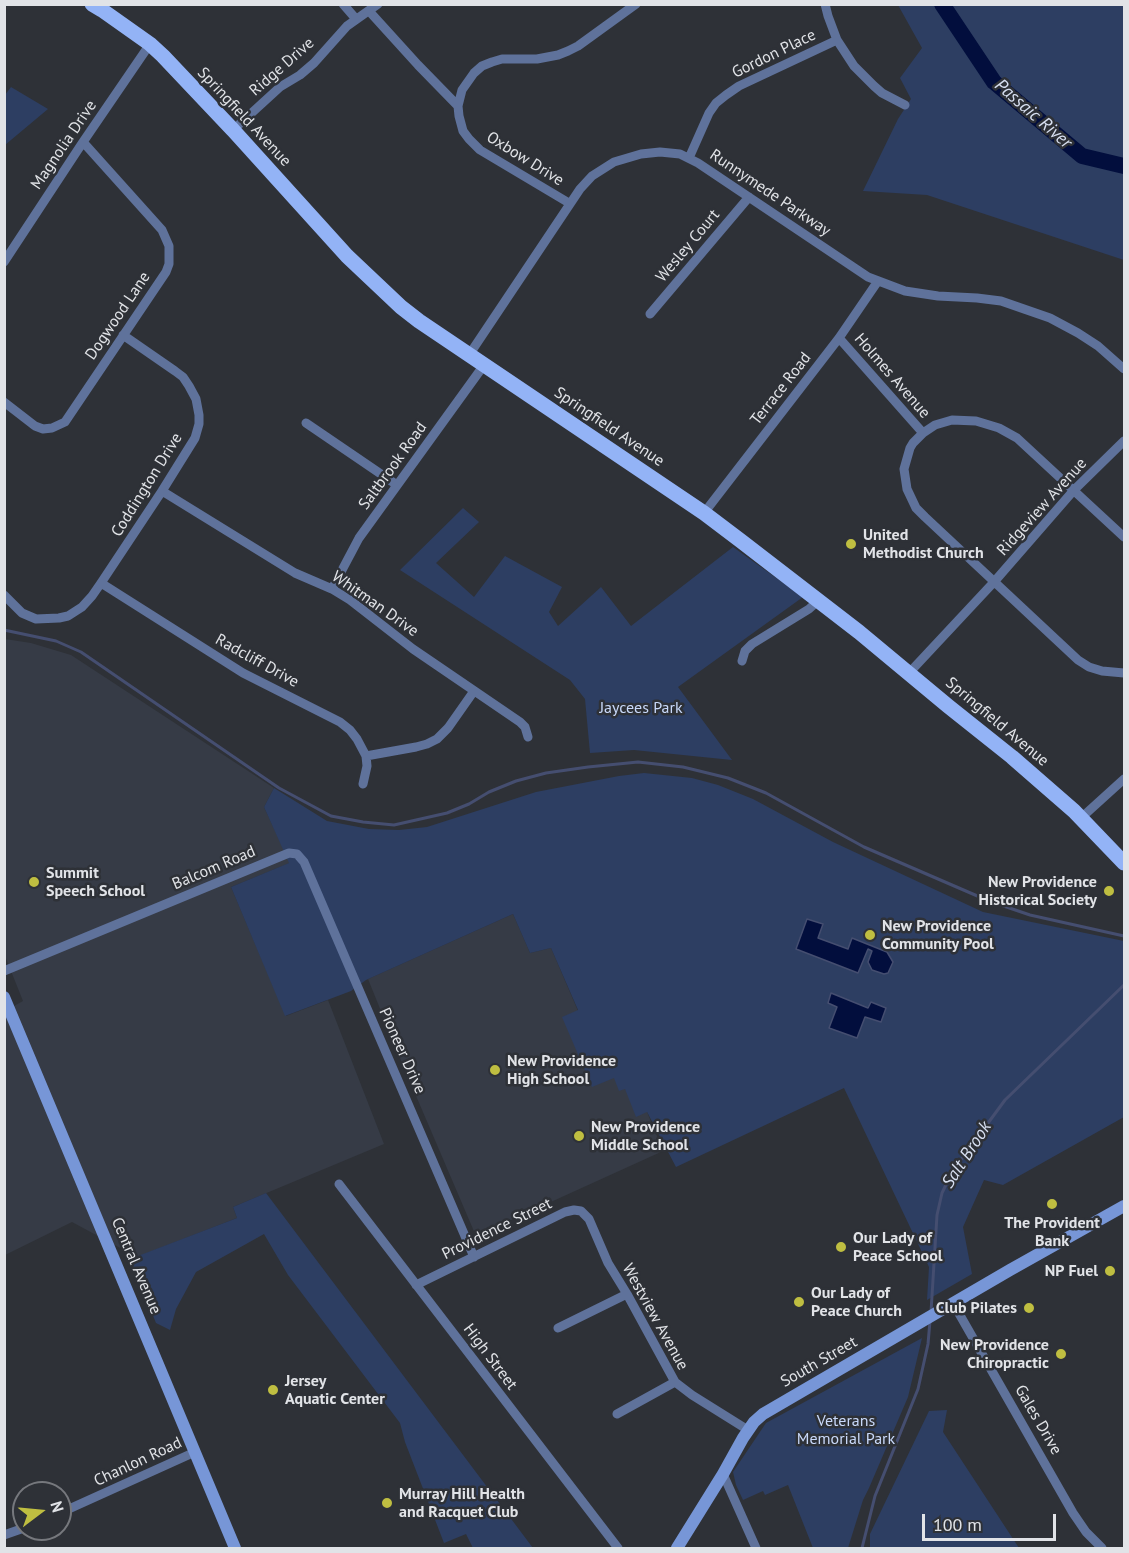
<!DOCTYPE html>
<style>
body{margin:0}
#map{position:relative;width:1129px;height:1553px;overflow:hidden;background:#2e3137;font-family:"PT Sans",sans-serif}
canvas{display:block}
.frame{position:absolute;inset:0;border:6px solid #e1e3e7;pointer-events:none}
.north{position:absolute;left:12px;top:1481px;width:60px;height:60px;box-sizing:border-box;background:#2e3137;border:2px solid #76787d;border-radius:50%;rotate:74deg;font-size:16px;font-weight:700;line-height:24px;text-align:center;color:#e1e3e7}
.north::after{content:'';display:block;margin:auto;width:21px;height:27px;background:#bfbe41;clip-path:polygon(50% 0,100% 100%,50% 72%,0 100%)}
.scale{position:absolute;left:922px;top:1514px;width:134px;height:27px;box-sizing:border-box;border:3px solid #e1e3e7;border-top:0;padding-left:8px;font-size:18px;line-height:21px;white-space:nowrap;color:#e1e3e7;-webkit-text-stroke:4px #2e3137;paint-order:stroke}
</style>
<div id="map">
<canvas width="1129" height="1553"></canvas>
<div class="frame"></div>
<div class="north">N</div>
<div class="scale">100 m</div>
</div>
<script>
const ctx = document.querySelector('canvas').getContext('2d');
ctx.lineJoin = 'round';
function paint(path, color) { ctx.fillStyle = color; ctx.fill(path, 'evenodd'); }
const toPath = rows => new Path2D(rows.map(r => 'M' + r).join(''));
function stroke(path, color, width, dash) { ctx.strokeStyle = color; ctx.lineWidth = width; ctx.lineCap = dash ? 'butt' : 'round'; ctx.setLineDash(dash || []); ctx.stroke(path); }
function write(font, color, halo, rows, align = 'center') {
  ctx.font = font + ' "PT Sans",sans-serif'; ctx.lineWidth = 5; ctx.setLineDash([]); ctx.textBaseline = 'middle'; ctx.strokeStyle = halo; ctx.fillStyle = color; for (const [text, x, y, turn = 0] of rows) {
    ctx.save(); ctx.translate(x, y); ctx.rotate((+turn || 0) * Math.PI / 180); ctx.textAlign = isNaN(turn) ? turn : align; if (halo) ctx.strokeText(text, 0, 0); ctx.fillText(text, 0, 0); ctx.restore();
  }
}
paint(toPath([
 [5,639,31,643,71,655,274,788,264,807,290,863,231,887,286,1016,328,1000,384,1144,233,1207,237,1218,137,1257,72,1222,5,1255,5,1011,23,1001,5,956],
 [513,914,530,953,551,948,578,1011,563,1017,592,1086,614,1077,647,1112,663,1151,476,1236,402,1063,368,979]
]), '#363b46');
paint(toPath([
 [898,5,1124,5,1124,260,927,195,863,191,898,119,911,99,900,78,922,48],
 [11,87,48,109,5,145,5,95],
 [463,508,479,522,436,563,474,597,505,556,562,587,549,612,558,626,601,587,631,626,733,547,803,597,678,687,732,760,634,750,590,753,585,699,570,680,400,570],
 [644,773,692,778,718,785,753,799,833,842,983,912,1124,941,1124,1117,1003,1185,984,1180,963,1227,972,1274,927,1300,929,1267,844,1088,676,1167,647,1112,636,1117,625,1089,619,1091,614,1078,592,1087,562,1017,578,1010,551,948,530,953,513,914,366,980,351,991,285,1016,231,887,289,863,264,807,274,788,327,821,369,829,399,830,427,827,536,792,619,776],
 [266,1193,533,1548,473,1548,466,1534,444,1543,405,1442,400,1423,288,1275,264,1234,196,1272,176,1309,170,1330,156,1323,130,1259,237,1218,233,1207],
 [922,1338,908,1397,869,1488,863,1500,848,1548,813,1548,788,1485,765,1495,763,1491,743,1500,736,1485,733,1472,766,1423],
 [947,1410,943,1432,1019,1548,870,1548,870,1534,929,1411]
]), '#2d3e62');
const water = toPath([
 [807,919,823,924,818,938,848,949,852,938,887,952,893,962,888,973,884,974,872,970,868,962,872,951,868,949,858,973,796,949,807,919],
 [831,993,868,1008,871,1002,886,1008,881,1022,865,1017,857,1038,829,1028,837,1007,828,1003,831,993]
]);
paint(water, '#020e3d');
stroke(water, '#454e70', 1.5);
stroke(toPath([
 [4,630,56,641,81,652,279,788,331,816,363,822,394,825,447,813,469,804,489,792,516,781,546,773,588,767,638,762,683,767,728,778,766,793,864,847,989,901,1030,915,1124,936],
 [931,1312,937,1215,942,1193,952,1172,1005,1100,1124,985],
 [862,1548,875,1496,918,1389,928,1344,930,1321]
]), '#454e70', 3);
stroke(toPath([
 [942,4,994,82,1082,156,1124,166]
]), '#020e3d', 16);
stroke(toPath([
 [343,4,356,19],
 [825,4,828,16,837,40,854,66,874,86,882,93,905,105],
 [369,11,418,65,458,106],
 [233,130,280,87,300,75,314,63,347,26,378,4],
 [689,158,709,113,716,103,726,95,739,86,837,40],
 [569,203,480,150,469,139,463,131,459,116,458,106,462,90,474,73,482,66,492,62,502,59,537,59,558,55,568,51,578,46,636,4],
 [4,262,83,142,150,44],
 [650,314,749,197],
 [839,338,923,433],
 [469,355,580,189,592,176,614,162,641,154,660,152,680,154,698,163,868,277,905,291,938,296,977,298,1001,301,1024,309,1050,318,1078,333,1098,346,1124,369],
 [4,402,35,426,43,429,52,428,65,422,166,272,169,264,169,246,162,230,83,142],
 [306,423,397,485],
 [162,491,295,573,332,589,350,600,413,649,520,722,525,727,528,737],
 [704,513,839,338,878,281],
 [1124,537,1017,438,999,428,976,421,952,420,935,425,923,433,913,443,910,448,904,469,907,489,916,508,925,517,1078,660,1089,667,1102,671,1124,673],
 [101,583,243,673,340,722,350,730,357,739,366,756,367,766,363,784],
 [332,589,359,538,484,365],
 [4,595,22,613,36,619,59,618,68,616,82,607,92,596,101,583,162,491,195,438,199,424,199,415,196,399,189,386,183,377,175,371,123,335],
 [742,661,745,651,752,644,809,609,819,600],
 [909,673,994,582,1074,490,1124,441],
 [366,756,416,747,427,744,437,739,448,728,474,691],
 [1081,818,1124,779],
 [4,971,284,855,289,853,297,854,304,862,474,1257],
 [339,1184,618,1548],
 [416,1285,565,1212,574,1210,581,1211,589,1219,608,1263,627,1294,675,1382,692,1395,748,1430],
 [953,1303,1073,1513,1086,1532,1102,1548],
 [558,1328,627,1294],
 [617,1414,675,1382],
 [723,1474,756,1548],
 [60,1513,195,1452],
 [4,1535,24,1528]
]), '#5f729b', 9);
stroke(toPath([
 [4,997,235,1548],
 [677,1548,723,1474,743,1438,754,1422,763,1414,1010,1270,1124,1206]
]), '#7796d7', 12);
stroke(toPath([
 [92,4,102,10,150,44,163,56,233,130,347,256,401,307,419,321,704,513,741,541,859,632,948,706,1012,757,1074,811,1124,863]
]), '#93b3f6', 15);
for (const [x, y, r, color] of [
 [851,544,6,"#bfbe41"],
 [34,882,6,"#bfbe41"],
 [1109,891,6,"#bfbe41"],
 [870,935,6,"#bfbe41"],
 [495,1070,6,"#bfbe41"],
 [579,1136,6,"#bfbe41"],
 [1052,1204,6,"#bfbe41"],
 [841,1247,6,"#bfbe41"],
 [1110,1271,6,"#bfbe41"],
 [799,1302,6,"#bfbe41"],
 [1029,1308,6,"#bfbe41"],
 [1061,1354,6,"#bfbe41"],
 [273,1390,6,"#bfbe41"],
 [387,1503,6,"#bfbe41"]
]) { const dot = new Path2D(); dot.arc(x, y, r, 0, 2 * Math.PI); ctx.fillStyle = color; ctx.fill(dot); stroke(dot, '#2e3137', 2); }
write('16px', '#e1e3e7', '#2e3137', [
 ["Gordon Place",774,54,-26],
 ["Ridge Drive",282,67,-41],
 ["Springfield Avenue",244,117,47],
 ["Magnolia Drive",64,145,-56],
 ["Oxbow Drive",525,159,32],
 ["Runnymede Parkway",770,193,34],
 ["Wesley Court",688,246,-50],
 ["Dogwood Lane",118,316,-56],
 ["Holmes Avenue",892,376,49],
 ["Terrace Road",781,389,-52],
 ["Springfield Avenue",609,427,34],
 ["Saltbrook Road",393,466,-54],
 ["Coddington Drive",147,485,-58],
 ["Ridgeview Avenue",1042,507,-48],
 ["Whitman Drive",375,604,35],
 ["Radcliff Drive",257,661,29],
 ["Springfield Avenue",997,722,40],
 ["Balcom Road",214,868,-23],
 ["Pioneer Drive",402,1051,66],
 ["Providence Street",497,1229,-26],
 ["Central Avenue",136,1266,67],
 ["Westview Avenue",655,1317,61],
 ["High Street",490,1357,53],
 ["South Street",819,1362,-30],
 ["Gales Drive",1038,1420,60],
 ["Chanlon Road",138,1462,-25]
]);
write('bold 16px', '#e1e3e7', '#2e3137', [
 ["United",863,535],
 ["Methodist Church",863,553],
 ["Summit",46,873],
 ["Speech School",46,891],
 ["New Providence",1097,882,"right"],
 ["Historical Society",1097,900,"right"],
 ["New Providence",882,926],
 ["Community Pool",882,944],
 ["New Providence",507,1061],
 ["High School",507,1079],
 ["New Providence",591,1127],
 ["Middle School",591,1145],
 ["The Provident",1052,1223,"center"],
 ["Bank",1052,1241,"center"],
 ["Our Lady of",853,1238],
 ["Peace School",853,1256],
 ["NP Fuel",1098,1271,"right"],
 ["Our Lady of",811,1293],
 ["Peace Church",811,1311],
 ["Club Pilates",1017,1308,"right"],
 ["New Providence",1049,1345,"right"],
 ["Chiropractic",1049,1363,"right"],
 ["Jersey",285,1381],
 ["Aquatic Center",285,1399],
 ["Murray Hill Health",399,1494],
 ["and Racquet Club",399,1512]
], 'left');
write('16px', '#c9d9fa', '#2e3137', [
 ["Jaycees Park",641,708],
 ["Veterans",846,1421],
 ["Memorial Park",846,1439]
]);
write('italic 18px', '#d7dff0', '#2e3137', [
 ["Passaic River",1033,114,41],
 ["Salt Brook",967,1155,-57]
]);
</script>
